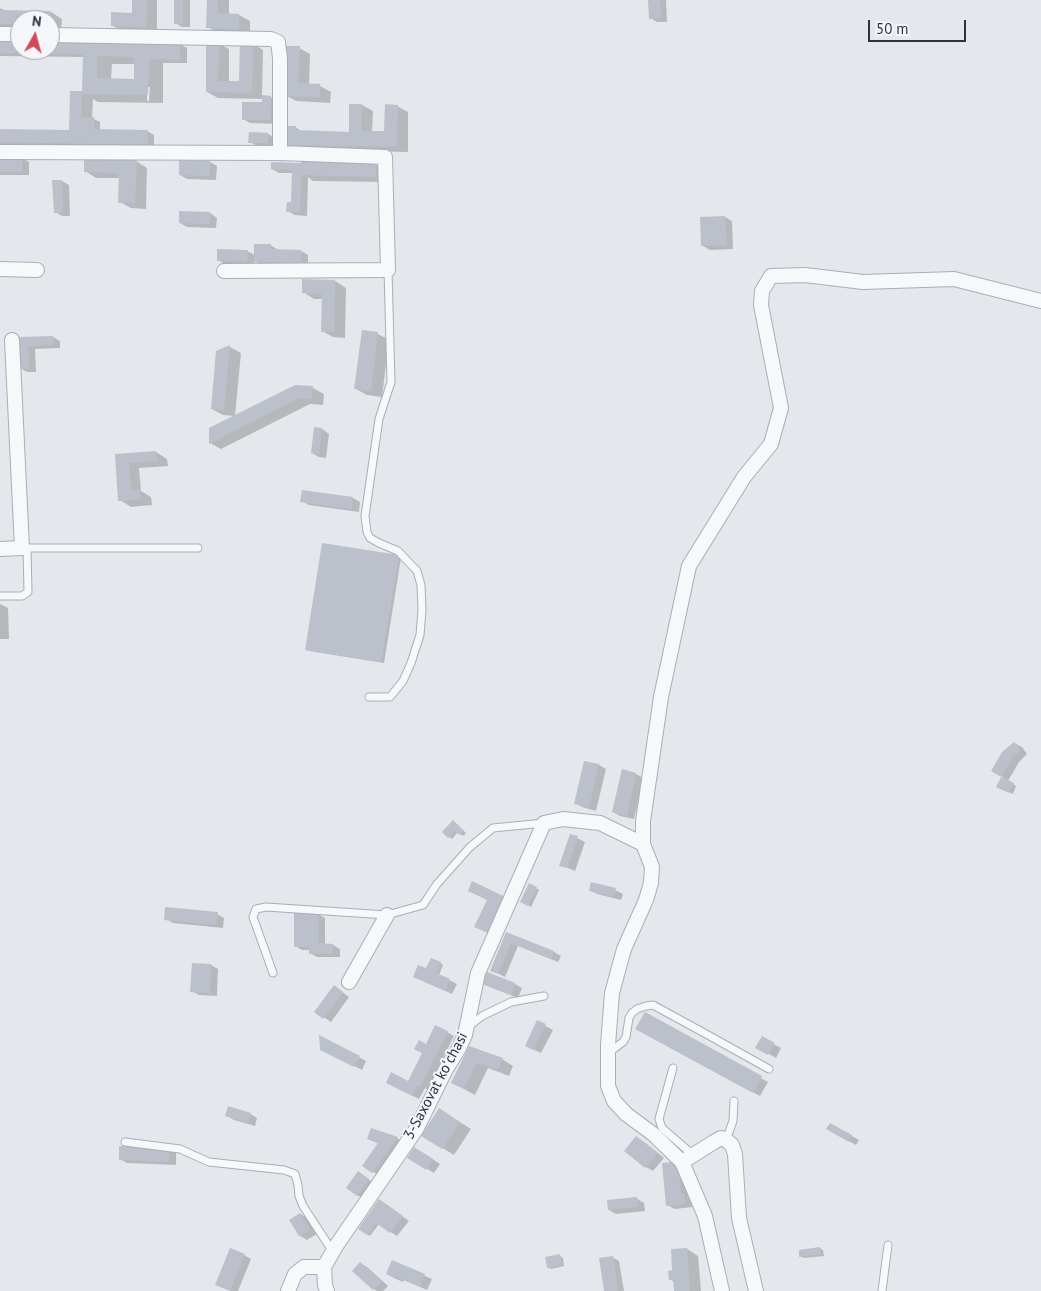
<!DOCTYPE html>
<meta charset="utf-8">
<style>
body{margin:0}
#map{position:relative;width:1041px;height:1291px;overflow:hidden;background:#e4e7ec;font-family:"PT Sans",sans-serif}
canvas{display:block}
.north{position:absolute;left:10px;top:10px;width:50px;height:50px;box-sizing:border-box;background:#f4f6f9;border:1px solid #a4a8b1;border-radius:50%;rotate:7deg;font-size:14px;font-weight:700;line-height:20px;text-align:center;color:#2b3445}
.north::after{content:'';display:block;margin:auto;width:18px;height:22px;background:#d1495b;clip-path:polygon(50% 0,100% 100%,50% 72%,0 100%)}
.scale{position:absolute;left:868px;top:20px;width:98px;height:22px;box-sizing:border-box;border:2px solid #2b3445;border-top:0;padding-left:6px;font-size:15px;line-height:18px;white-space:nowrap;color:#2b3445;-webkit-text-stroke:4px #f4f6f9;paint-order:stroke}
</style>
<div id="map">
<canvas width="1041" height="1291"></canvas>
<div class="north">N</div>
<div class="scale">50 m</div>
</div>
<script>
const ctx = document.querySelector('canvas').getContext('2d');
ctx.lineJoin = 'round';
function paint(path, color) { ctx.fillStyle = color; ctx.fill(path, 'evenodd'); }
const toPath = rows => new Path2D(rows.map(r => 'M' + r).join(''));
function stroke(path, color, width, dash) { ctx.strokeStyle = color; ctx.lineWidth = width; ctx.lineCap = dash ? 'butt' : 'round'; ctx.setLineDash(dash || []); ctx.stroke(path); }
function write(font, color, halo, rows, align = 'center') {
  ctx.font = font + ' "PT Sans",sans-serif'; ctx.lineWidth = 4; ctx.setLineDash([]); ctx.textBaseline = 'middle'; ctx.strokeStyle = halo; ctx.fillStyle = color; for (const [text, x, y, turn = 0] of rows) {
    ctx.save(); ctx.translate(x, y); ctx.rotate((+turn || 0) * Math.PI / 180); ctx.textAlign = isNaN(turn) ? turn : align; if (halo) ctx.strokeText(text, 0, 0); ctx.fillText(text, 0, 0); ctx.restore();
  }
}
paint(toPath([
 [134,0,157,0,157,32,123,32,112,25,133,14],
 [176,0,190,0,190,27,182,27,175,23],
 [208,0,229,0,229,15,239,15,250,21,250,34,219,34,208,27],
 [649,0,666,0,667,22,657,22,650,18],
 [0,8,6,11,51,12,62,19,61,31,50,30,50,20,20,20,20,30,0,29],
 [0,41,20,41,20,50,50,50,50,42,180,44,187,48,187,63,163,63,163,103,98,102,93,99,92,118,100,122,100,131,147,131,154,135,154,148,0,146,0,130,70,131,71,92,83,93,84,57,0,56],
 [112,64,135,64,135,80,111,80],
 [147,87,150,87,149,101,147,101],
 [218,43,229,49,229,82,240,83,252,43,263,50,262,97,270,97,278,101,277,124,250,123,243,119,263,103,263,99,218,98,207,92],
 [299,48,310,54,309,85,320,86,331,92,330,103,296,101,285,95],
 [362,105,373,111,372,132,386,132,397,106,408,112,408,152,361,151,291,148,284,144,295,127,303,132,350,134],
 [268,134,275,138,275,146,257,146,250,142],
 [0,158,22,158,29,162,29,175,0,175,0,177],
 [136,161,147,168,146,209,131,208,120,202,120,178,96,178,85,171],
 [210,162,217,166,216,180,187,179,180,175],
 [376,165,387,171,386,182,313,181,308,177,307,216,295,215,288,211,293,203,293,173,279,173,272,169],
 [62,181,69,185,70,216,62,216,55,212],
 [210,213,217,218,216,228,187,227,180,223],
 [725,217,732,221,733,249,710,250,703,246],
 [270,245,277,249,277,251,301,251,308,255,308,266,262,265,254,261,254,265,225,264,218,260,247,251,255,255],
 [335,281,346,288,345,338,333,337,322,331,323,299,314,299,303,292],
 [363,332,378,334,389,340,382,397,367,395,356,389],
 [53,337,60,341,60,348,35,349,36,372,27,372,20,368,19,339],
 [230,347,241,353,235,416,223,415,212,409,217,352],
 [313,388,324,394,323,405,310,404,221,449,210,443],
 [315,429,322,429,329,434,326,458,319,457,312,453],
 [156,452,167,459,168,466,139,468,141,491,151,497,152,505,131,507,120,500,116,455],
 [353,498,360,502,359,512,309,505,302,501],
 [398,556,401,558,384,663,309,651,306,649],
 [0,604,8,608,9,639,0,639],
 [1014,743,1022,747,1027,754,1019,762,1008,781,1016,786,1013,794,998,787,1003,777,993,771],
 [585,762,599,765,606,769,596,811,582,807,575,803],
 [622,771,636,774,643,778,634,819,620,816,613,812],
 [457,824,466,833,463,836,458,832,452,839,449,837],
 [571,835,585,842,575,871,561,865],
 [530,885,539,890,531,907,522,902],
 [590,890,615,890,623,894,621,900,597,894],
 [217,914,224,918,223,928,173,923,166,919],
 [318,914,325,918,325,945,333,945,340,949,340,957,317,957,310,953,310,950,302,950,295,946],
 [507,933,554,952,561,956,558,962,518,946,505,977,499,974,492,970],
 [440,963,443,965,439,975,457,984,452,994,415,977],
 [211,965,218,969,217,996,199,995,192,991],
 [487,973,515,984,522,988,518,998,490,987,483,983],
 [341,991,349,997,331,1022,316,1012],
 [645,1014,768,1082,760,1096,648,1035],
 [538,1022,553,1030,541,1053,526,1046],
 [447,1032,454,1036,427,1090,425,1088,419,1099,394,1086,409,1083,427,1046],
 [321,1037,366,1061,362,1070,329,1053],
 [762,1038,781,1048,776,1058,757,1047],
 [470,1048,502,1059,513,1066,509,1076,488,1068,475,1095,453,1083],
 [250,1114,257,1118,255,1126,234,1120,227,1116],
 [450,1116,471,1129,454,1155,423,1136],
 [830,1124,859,1140,856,1145,828,1129],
 [372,1130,397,1138,404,1142,380,1176,363,1166,379,1144,369,1139],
 [637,1138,644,1142,664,1158,653,1171,646,1167,625,1151],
 [169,1149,176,1153,176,1165,127,1163,120,1159],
 [422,1152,440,1164,434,1173,409,1158],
 [663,1164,685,1167,688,1198,691,1199,692,1207,675,1209,667,1205],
 [365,1177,375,1184,364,1199,357,1195],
 [636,1198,644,1203,645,1211,616,1214,609,1210],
 [387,1205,409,1221,397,1236,379,1224,370,1236,367,1234],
 [300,1214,308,1218,317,1234,307,1240,299,1235],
 [820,1248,823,1250,824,1256,804,1258,801,1256],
 [687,1249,698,1256,701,1291,675,1291,674,1282,670,1279],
 [244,1255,251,1259,238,1291,231,1291,224,1288],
 [560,1256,563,1258,564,1266,551,1269,548,1267],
 [612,1257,619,1261,624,1291,606,1291],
 [393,1262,432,1279,427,1290,404,1280,403,1282,394,1278],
 [360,1263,367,1267,388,1286,383,1291,377,1291,374,1289,353,1271]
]), '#0003');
paint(toPath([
 [132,0,147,0,146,27,111,26,111,12,132,13],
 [174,0,183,0,183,24,174,24],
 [207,0,218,0,218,13,239,14,239,29,206,28],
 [648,0,660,0,661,18,649,19],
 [0,10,51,11,51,20,20,20,20,24,0,24],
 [0,40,20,40,20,50,50,50,50,41,180,43,180,60,149,59,148,95,82,94,82,117,94,117,94,129,148,130,148,145,0,142,0,129,69,130,70,91,82,91,83,54,0,53],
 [97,56,134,57,134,79,97,78],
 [206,41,219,42,218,81,239,81,240,42,253,42,252,93,206,92],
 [286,46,300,46,298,83,320,84,320,97,284,96],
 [262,95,271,96,270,120,242,120,242,102,262,102],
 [349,104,362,104,362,131,384,131,385,104,398,105,397,147,283,145,283,126,296,126,296,130,349,132],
 [249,132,268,133,268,143,248,143],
 [0,157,22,157,22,172,0,172],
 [84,159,137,160,135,203,118,203,119,173,84,172],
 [179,160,210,161,210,176,179,175],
 [301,161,376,163,376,177,301,175,300,212,286,212,287,202,291,202,292,170,271,169,271,162,301,163],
 [52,180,62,180,63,213,54,213],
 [179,211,210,212,210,224,179,223],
 [725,216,727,245,701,246,700,217],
 [254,244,271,244,271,249,301,250,301,263,254,262],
 [217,249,248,250,247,261,217,261],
 [302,279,335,280,334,332,321,332,322,294,302,293],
 [362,330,378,332,371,391,354,389],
 [53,336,54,345,28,346,29,368,19,369,18,337],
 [230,345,224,410,211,409,216,351],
 [295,385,313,386,312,399,299,398,209,444,209,428],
 [314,427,322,428,319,454,311,453],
 [156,451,157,461,129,463,131,490,140,489,141,499,118,501,115,454],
 [302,490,353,497,352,509,300,502],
 [322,543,399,555,381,662,305,650],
 [1014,742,1021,750,1012,758,1001,777,991,771,1002,752],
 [584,761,599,764,589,807,574,804],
 [622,769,636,773,627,816,612,812],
 [1001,777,1014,783,1009,793,996,787],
 [453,820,464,831,459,835,455,831,448,838,442,832],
 [570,834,578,836,567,868,559,866],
 [472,881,505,897,488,933,474,927,487,900,468,891],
 [591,882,616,888,614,897,589,891],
 [529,883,537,887,528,906,520,902],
 [165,907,218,912,216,925,164,920],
 [294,913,319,913,318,943,333,944,333,954,309,954,309,947,294,947],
 [506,932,554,951,551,959,511,943,498,974,490,971],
 [431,958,441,962,436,973,450,979,445,991,413,977,418,965,426,968],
 [192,963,211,964,210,993,190,992],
 [487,972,515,983,511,995,482,984],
 [334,985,343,992,323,1019,314,1012],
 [645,1012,762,1076,753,1093,635,1029],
 [537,1020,546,1024,533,1050,525,1046],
 [435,1025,448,1031,420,1087,417,1085,412,1096,386,1083,391,1072,408,1081,422,1053,414,1049,419,1040,426,1044],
 [319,1035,360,1056,354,1067,320,1050],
 [762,1036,775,1043,768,1055,755,1048],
 [469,1046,503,1058,498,1070,477,1063,464,1089,451,1083],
 [228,1106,251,1113,248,1123,225,1116],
 [439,1108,460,1122,442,1149,421,1136],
 [830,1123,852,1135,849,1142,826,1129],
 [371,1128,398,1137,372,1173,362,1166,378,1143,367,1139],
 [636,1136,658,1153,645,1168,624,1151],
 [119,1146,170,1148,169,1162,119,1160],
 [414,1147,433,1159,426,1170,407,1158],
 [678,1161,681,1194,684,1194,685,1204,666,1206,662,1163],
 [358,1171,369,1179,357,1196,346,1188],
 [637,1197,638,1207,608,1210,607,1200],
 [379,1199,403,1216,390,1233,376,1223,367,1235,358,1229],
 [300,1213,310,1230,299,1236,289,1220],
 [820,1247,821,1254,799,1257,799,1250],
 [230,1248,245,1254,230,1291,215,1285],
 [687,1248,690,1291,674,1291,673,1280,669,1280,668,1271,672,1270,671,1249],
 [560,1254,562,1265,547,1268,545,1257],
 [613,1256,618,1291,604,1291,599,1258],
 [392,1260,425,1274,420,1287,397,1277,396,1279,386,1274],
 [360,1262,382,1281,373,1290,352,1271]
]), '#bbc0ca');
const lane = toPath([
 [22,548,198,548],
 [0,596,22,596,28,592,27,548],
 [369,697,390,697,403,681,411,663,420,635,422,610,421,585,417,571,398,551,379,543,370,538,367,532,365,516,379,419,391,382,388,270],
 [273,973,253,917,256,909,266,907,387,915,423,905,437,884,470,847,493,828,544,823],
 [468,1027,482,1016,511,1002,544,996],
 [608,1053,623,1042,626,1037,629,1018,632,1013,637,1009,646,1006,653,1005,708,1035,769,1069],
 [673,1068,659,1119,662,1128,693,1155],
 [726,1140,733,1121,734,1101],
 [125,1142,180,1149,209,1162,284,1170,295,1174,298,1185,299,1196,303,1206,333,1252],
 [882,1291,888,1245]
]);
const street = toPath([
 [0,34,20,34],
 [50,35,271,39,278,42,280,58,280,153],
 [0,152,280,153,385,157,388,270,224,271],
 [0,269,37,270],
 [0,549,22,548,12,340],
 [349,982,387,915],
 [682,1162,714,1142,721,1138,726,1140,732,1145,735,1154,739,1218,756,1291],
 [288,1291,295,1274,304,1267,324,1267],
 [327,1291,325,1285,324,1267,336,1246,417,1128,446,1069,458,1050,465,1035,478,973,544,823,563,819,600,823,643,844],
 [722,1291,705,1216,682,1162,653,1134,626,1114,614,1101,608,1086,608,1045,612,993,624,949,646,900,651,883,652,867,643,844,643,821,661,697,689,566,744,477,771,444,781,408,761,305,762,291,771,276,805,275,863,282,954,279,1041,301]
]);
stroke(lane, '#a9aeb7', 9);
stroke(street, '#a9aeb7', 16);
stroke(lane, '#f7f8fa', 7);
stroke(street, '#f7f8fa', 14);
write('15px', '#2b3445', '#f4f6f9', [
 ["3-Saxovat koʻchasi",436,1086,-62]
]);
</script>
